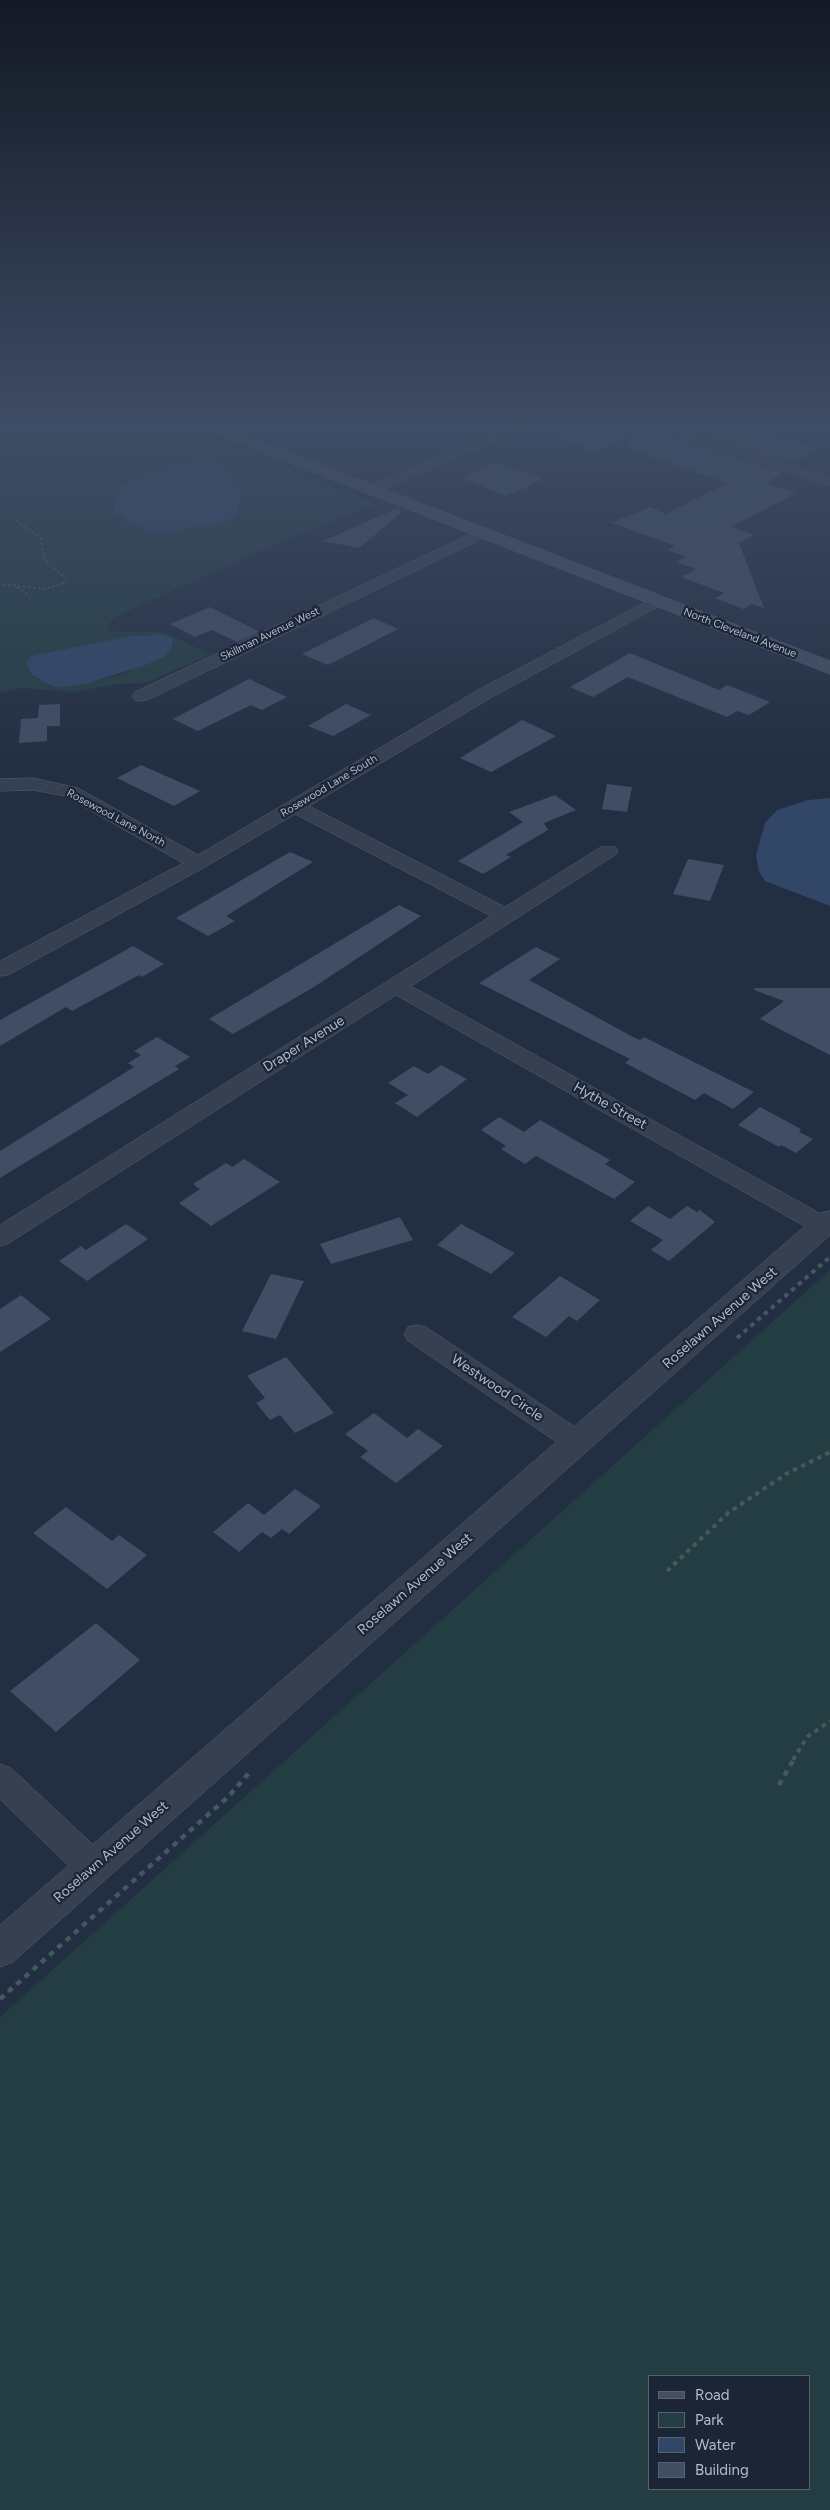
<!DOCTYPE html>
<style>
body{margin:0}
#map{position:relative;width:830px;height:2510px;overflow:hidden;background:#222e41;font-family:Figtree,sans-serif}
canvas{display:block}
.legend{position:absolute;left:648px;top:2375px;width:162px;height:115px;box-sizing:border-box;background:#1b2536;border:1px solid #586172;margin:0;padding:6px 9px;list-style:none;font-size:15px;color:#b3bbcc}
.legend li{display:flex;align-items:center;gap:10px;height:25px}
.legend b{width:25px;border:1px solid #586172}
</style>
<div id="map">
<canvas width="830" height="2510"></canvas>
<ul class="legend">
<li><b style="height:6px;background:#444e64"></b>Road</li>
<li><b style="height:14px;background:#243d42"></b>Park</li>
<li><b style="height:14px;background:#324668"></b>Water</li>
<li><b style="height:14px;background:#414d64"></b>Building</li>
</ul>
</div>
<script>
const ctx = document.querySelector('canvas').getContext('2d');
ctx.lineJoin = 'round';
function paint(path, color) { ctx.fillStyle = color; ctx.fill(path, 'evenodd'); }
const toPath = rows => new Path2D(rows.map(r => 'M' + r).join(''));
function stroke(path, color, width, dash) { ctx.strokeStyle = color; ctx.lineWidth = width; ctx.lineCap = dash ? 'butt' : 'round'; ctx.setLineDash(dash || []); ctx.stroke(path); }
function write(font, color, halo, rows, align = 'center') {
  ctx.font = font + ' Figtree,sans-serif'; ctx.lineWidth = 4.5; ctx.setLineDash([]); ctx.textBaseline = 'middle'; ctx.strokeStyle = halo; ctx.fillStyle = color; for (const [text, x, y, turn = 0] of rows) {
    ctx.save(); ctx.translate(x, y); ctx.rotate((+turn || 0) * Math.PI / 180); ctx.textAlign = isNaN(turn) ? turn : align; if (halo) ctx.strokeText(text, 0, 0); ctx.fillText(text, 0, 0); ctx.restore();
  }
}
paint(toPath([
 [0,424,169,424,377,504,275,544,113,618,106,631,164,632,210,654,146,683,118,684,74,692,22,688,0,693],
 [132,636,165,655,120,675,60,688,52,686,32,675,32,656],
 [830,1270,830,2510,0,2510,0,2017],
 [649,2376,809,2376,809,2489,649,2489]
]), '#243d42');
paint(toPath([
 [205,459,223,464,232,475,232,487,241,493,238,512,225,522,161,533,152,532,126,521,113,510,115,503,122,496,118,487,137,478],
 [165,635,173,639,172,646,165,656,146,665,88,683,60,688,52,686,32,675,26,662,32,656,85,645,132,636],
 [830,798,830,906,765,881,759,872,756,855,765,823,777,810,808,800]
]), '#324668');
paint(toPath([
 [584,424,602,424,632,434,633,424,643,424,646,429,782,473,767,483,796,493,731,527,754,535,739,543,764,608,752,604,743,609,715,598,724,593,681,577,696,569,676,562,686,557,668,550,675,546,612,523,650,507,666,514,727,483,629,449,631,435,597,452,554,438],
 [674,424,746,424,818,448,795,464],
 [498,462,543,479,506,496,461,478],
 [398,508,402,512,359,548,323,541],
 [210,607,258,631,257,633,237,642,212,630,195,637,170,624],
 [374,618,398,629,328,665,302,654],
 [630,653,719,690,727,685,770,702,749,715,737,711,727,717,628,677,593,697,570,687],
 [249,679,287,697,262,710,251,705,198,731,173,719],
 [60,704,60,726,47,726,47,741,19,743,21,719,38,718,39,705],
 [346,704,371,715,333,736,308,726],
 [522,720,556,736,491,772,460,758],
 [141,765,200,791,174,806,117,778],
 [607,784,632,787,627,812,602,809],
 [555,795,576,810,544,823,548,830,506,855,511,857,483,874,458,861,523,822,509,812],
 [290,852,313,862,226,916,235,921,208,936,176,918],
 [688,859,724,865,710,901,673,894],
 [399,905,421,916,314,987,233,1034,209,1019],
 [133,946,164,964,142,977,139,975,72,1011,66,1007,0,1046,0,1020],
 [536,947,560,959,529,980,633,1037,640,1040,644,1037,754,1092,733,1109,704,1093,695,1100,625,1063,630,1059,479,983],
 [755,988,830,988,830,1055,760,1019,784,1001,754,990],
 [157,1037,190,1057,175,1066,179,1069,0,1178,0,1151,134,1067,128,1063,141,1055,134,1051],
 [441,1065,467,1079,417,1117,395,1103,408,1095,388,1083,414,1066,428,1074],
 [760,1107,801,1129,799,1132,813,1139,796,1153,781,1145,779,1147,738,1125],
 [499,1117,524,1132,540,1120,610,1160,605,1164,635,1182,614,1199,536,1156,525,1164,501,1149,506,1146,481,1130],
 [244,1159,280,1182,211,1226,179,1203,200,1189,193,1184,226,1163,232,1167],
 [648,1206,670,1219,687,1206,697,1212,700,1210,715,1222,669,1261,651,1250,663,1240,630,1221],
 [400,1217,413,1240,331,1264,320,1244],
 [126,1224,148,1239,87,1281,59,1261,81,1246,86,1250],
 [461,1224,515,1253,491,1274,437,1245],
 [271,1274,304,1281,276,1339,242,1331],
 [560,1276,600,1300,577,1321,569,1316,546,1337,512,1317],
 [21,1295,51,1319,0,1352,0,1309],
 [286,1357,334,1413,295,1433,280,1415,270,1420,256,1403,265,1398,247,1376],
 [374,1413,407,1438,418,1429,443,1446,396,1483,360,1457,368,1451,345,1434],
 [295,1489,321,1506,289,1534,282,1529,271,1538,262,1532,239,1552,213,1532,248,1503,264,1515],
 [66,1507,112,1541,119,1535,147,1555,107,1589,33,1533],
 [96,1623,140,1660,56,1732,10,1691]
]), '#414d64');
const minor = toPath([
 [513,424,532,424,375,494,370,495,363,491,365,488,513,424],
 [645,424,667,424,830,477,830,486,647,427,645,424],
 [481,529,486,531,489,534,486,537,147,700,141,701,135,700,132,696,135,692,481,529],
 [657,596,663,598,665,601,663,604,492,697,309,806,505,907,601,847,615,847,618,851,615,855,411,986,830,1219,830,1233,824,1234,815,1232,396,995,9,1243,0,1246,0,1225,491,916,295,814,205,867,8,975,0,976,0,961,183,863,65,796,33,790,0,791,0,779,33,778,78,788,198,855,480,689,657,596],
 [417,1325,426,1327,587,1435,591,1442,587,1449,577,1452,567,1449,408,1341,404,1334,408,1327,417,1325],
 [0,1764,11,1768,105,1856,110,1867,105,1878,93,1882,81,1878,0,1799,0,1764]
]);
const tertiary = toPath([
 [830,1211,830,1235,13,1962,0,1967,0,1925,820,1213,830,1211]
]);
const secondary = toPath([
 [194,424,216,424,830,661,830,674,197,427,194,424]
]);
stroke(minor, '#545e6f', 1);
stroke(tertiary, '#545e6f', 1);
stroke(secondary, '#545e6f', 1);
stroke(toPath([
 [0,508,41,539,44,559,66,579,63,583,45,589,0,584],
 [17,587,30,595]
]), '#425a5f', 2, [2.5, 2.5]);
stroke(toPath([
 [737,1338,830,1257],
 [667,1571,728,1513,786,1474,830,1452],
 [793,1760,807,1737,830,1721]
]), '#425a5f', 4, [4.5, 4.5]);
stroke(toPath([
 [779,1785,794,1759],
 [0,1999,228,1797,249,1773]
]), '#425a5f', 4.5, [5.5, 5.5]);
paint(minor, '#374051');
paint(tertiary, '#374051');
paint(secondary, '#444e64');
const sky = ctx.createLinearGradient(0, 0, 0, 776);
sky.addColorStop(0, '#131924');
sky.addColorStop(0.55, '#3e4c65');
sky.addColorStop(1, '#3e4c6500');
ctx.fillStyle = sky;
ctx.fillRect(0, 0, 830, 776);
write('11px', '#b3bbcc', '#1b2536', [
 ["North Cleveland Avenue",740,633,21],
 ["Skillman Avenue West",270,634,-26],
 ["Rosewood Lane South",329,786,-31],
 ["Rosewood Lane North",116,818,28]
]);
write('14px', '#b3bbcc', '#1b2536', [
 ["Draper Avenue",304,1044,-32],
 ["Hythe Street",610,1106,29],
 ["Roselawn Avenue West",720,1318,-41],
 ["Westwood Circle",497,1388,34],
 ["Roselawn Avenue West",415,1584,-41],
 ["Roselawn Avenue West",111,1852,-41]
]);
</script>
